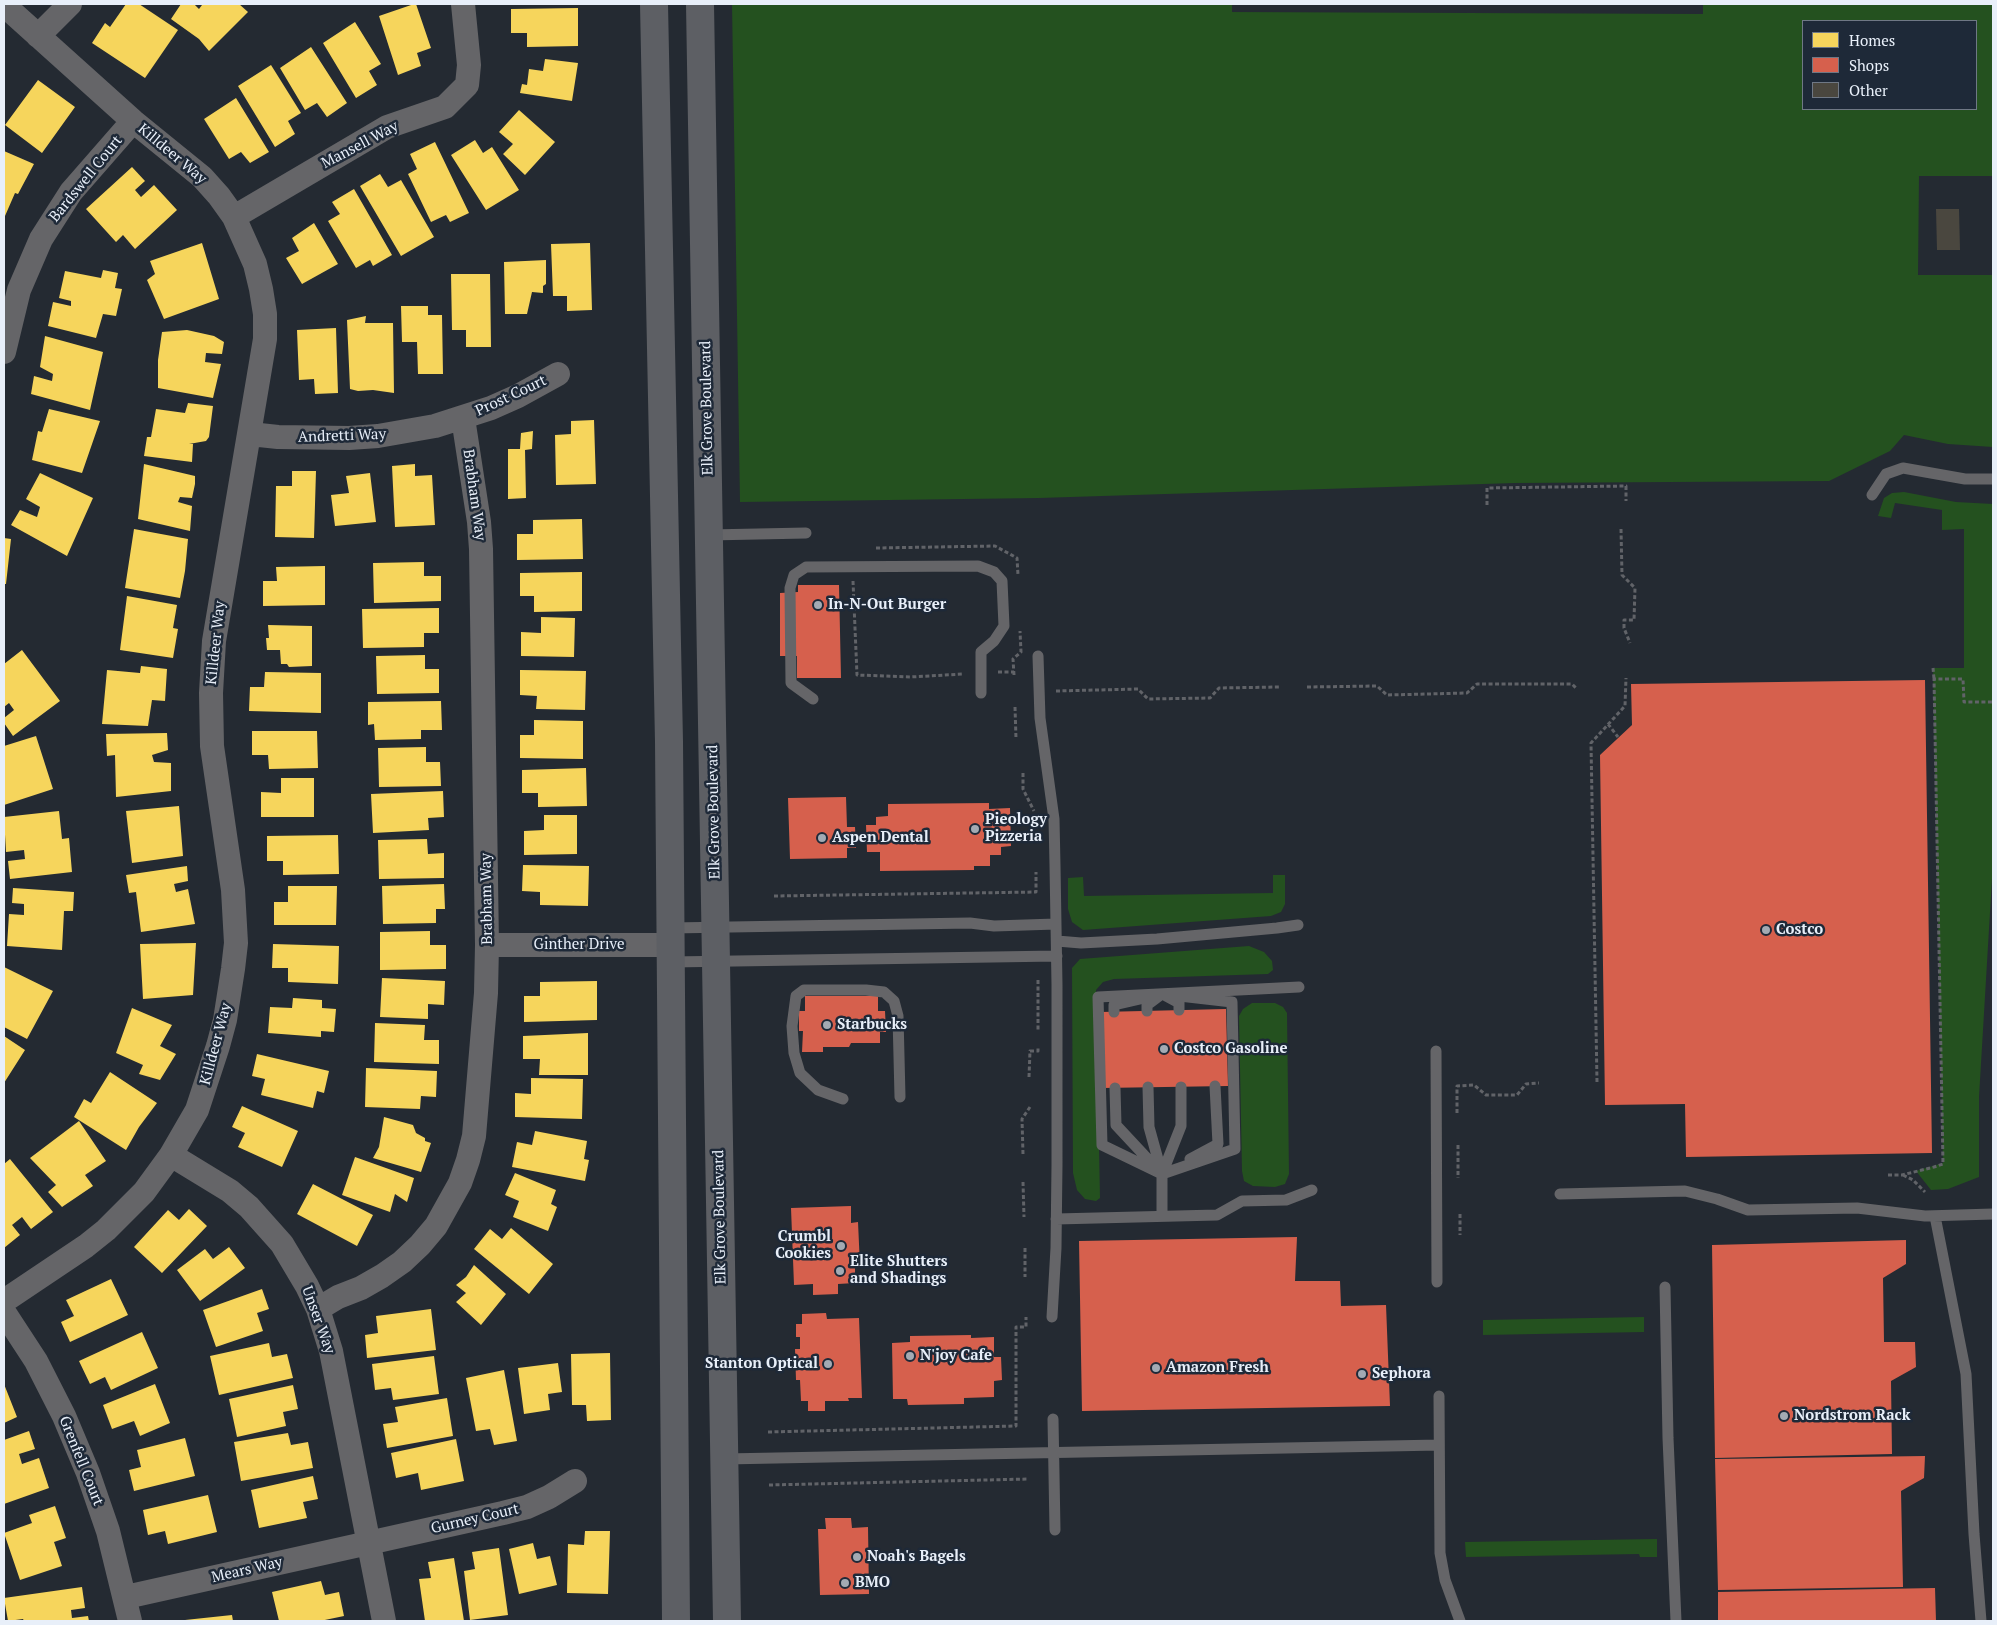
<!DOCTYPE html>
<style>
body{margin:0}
#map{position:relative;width:1997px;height:1625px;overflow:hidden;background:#242a32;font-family:"PT Serif",serif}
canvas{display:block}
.frame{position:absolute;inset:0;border:5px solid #e8eff9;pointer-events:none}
.legend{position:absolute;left:1802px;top:20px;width:175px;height:90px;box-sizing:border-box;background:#1e2938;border:1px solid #6f7885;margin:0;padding:6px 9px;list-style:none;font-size:15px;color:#e8eff9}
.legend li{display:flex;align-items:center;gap:10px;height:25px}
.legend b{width:25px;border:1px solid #6f7885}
</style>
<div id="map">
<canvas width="1997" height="1625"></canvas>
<div class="frame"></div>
<ul class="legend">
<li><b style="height:14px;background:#f6d55c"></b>Homes</li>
<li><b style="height:14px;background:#d6604d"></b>Shops</li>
<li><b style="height:14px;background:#4a473f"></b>Other</li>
</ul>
</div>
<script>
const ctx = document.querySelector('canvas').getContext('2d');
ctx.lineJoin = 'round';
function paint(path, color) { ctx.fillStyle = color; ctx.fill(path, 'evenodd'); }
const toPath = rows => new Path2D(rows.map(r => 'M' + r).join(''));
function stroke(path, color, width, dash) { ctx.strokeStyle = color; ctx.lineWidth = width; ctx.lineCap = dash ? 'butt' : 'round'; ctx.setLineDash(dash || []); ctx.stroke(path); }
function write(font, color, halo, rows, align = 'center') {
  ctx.font = font + ' "PT Serif",serif'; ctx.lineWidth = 5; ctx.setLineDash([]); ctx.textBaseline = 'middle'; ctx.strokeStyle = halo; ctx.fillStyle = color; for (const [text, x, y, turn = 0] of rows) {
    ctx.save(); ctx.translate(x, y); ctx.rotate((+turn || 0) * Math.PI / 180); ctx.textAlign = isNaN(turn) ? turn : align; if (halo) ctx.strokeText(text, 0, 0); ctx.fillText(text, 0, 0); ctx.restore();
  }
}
paint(toPath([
 [732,4,1232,4,1232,12,1703,14,1703,4,1993,4,1993,176,1919,176,1918,275,1993,275,1993,447,1948,444,1904,435,1890,451,1829,481,1515,483,1039,498,740,502],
 [1976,21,1976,109,1803,109,1803,21],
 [1904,492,1956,502,1993,504,1993,862,1979,1097,1979,1177,1948,1189,1931,1190,1916,1171,1943,1163,1933,668,1964,668,1964,529,1942,530,1942,510,1895,503,1891,518,1878,516,1884,498,1892,493],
 [1273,875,1285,875,1285,904,1281,912,1271,916,1083,930,1072,922,1068,909,1068,878,1083,877,1084,896,1273,893],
 [1249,946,1264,952,1272,961,1273,970,1268,974,1114,979,1103,982,1096,990,1100,1198,1096,1201,1085,1199,1077,1190,1073,1173,1072,968,1080,959],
 [1252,1003,1275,1003,1283,1007,1287,1013,1289,1174,1285,1184,1275,1187,1253,1186,1244,1181,1242,1171,1239,1016,1243,1009],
 [1644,1317,1644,1332,1483,1335,1483,1320],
 [1657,1539,1657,1557,1640,1557,1639,1554,1466,1557,1465,1542]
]), '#24511f');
paint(toPath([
 [126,4,139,4,178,30,145,78,92,43,105,23,110,27],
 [181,4,194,4,199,9,202,5,201,4,239,4,248,12,209,51,199,39,171,19],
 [414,4,416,4,431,48,417,53,421,66,398,75,379,16],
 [578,8,578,46,527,47,527,33,511,33,511,9],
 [355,22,381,64,369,71,377,85,356,98,323,43],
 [311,47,347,103,327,117,317,103,305,110,280,68],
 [545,59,578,63,572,101,520,93,522,84,527,85,529,69,543,71],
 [271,65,301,113,288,121,295,134,275,147,238,86],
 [38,80,75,107,42,153,5,125],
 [236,98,269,152,250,163,241,152,229,159,204,119],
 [519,110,555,142,525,175,503,154,513,144,499,132],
 [475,140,483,153,492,147,519,190,486,210,451,155],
 [435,142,469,213,450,222,446,215,431,222,408,174,417,169,410,154],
 [4,151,34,164,18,194,15,193,5,216,4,215],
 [132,167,145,181,135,190,141,197,154,185,177,210,135,249,123,235,116,242,86,209],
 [380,174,388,187,401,180,434,237,401,256,360,186],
 [354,189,392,255,373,266,370,260,356,268,328,221,340,214,332,202],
 [314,223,338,264,302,284,286,258,299,251,292,238],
 [202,243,219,299,164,319,147,280,155,274,150,261],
 [590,243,592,310,567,311,567,296,553,296,551,244],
 [546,260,546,284,543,286,543,293,532,292,527,314,505,314,504,262],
 [103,270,118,273,115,288,122,289,116,316,103,314,96,338,48,326,53,302,71,306,71,301,59,298,65,271,101,278],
 [451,274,490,274,491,347,466,347,466,330,452,330],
 [401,306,428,306,428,315,442,315,443,374,418,374,417,342,402,342],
 [366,316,365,323,393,323,394,393,373,390,358,391,350,389,347,320],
 [336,328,338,393,315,394,314,379,299,380,297,330],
 [187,330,214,336,224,342,222,354,206,353,205,362,221,364,213,398,158,388,158,360,162,332],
 [45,336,103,352,90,410,31,394,34,376,52,381,53,374,40,367],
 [188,403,213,406,209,437,206,441,189,444,193,444,192,462,144,456,147,437,151,437,156,409,185,413],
 [49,409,100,421,82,473,32,460,38,431,42,432],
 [594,420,596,484,556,485,555,435,571,434,571,421],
 [533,431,532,449,525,450,526,498,508,499,508,449,520,449,521,433],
 [144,464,195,476,195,484,192,498,180,497,178,502,192,506,190,531,138,519],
 [415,464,415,476,432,475,435,525,395,527,392,466],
 [292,471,316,471,314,538,275,537,276,486,292,486],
 [40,473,93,498,67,556,11,525,20,510,37,517,40,507,26,499],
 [370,473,376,522,335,526,331,495,349,493,346,476],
 [582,519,583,559,517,560,517,534,533,534,533,520],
 [134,529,188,539,185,571,180,598,125,588],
 [4,538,11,539,6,584,4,584],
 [424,562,424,576,441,576,441,601,374,603,373,563],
 [325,566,325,605,263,606,263,581,277,581,276,567],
 [582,572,582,611,534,612,534,596,520,596,520,573],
 [127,596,177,605,173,628,178,629,173,658,120,650],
 [439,608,439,633,424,633,424,647,363,648,362,609],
 [541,617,575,618,574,657,521,656,521,632,541,633],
 [268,625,312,626,312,666,289,667,287,664,281,664,280,650,267,650,266,638,269,638],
 [22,650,60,701,13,736,4,723,4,718,14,710,9,703,4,707,4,664],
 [425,655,425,669,439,669,439,693,377,694,376,656],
 [141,666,167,669,165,701,152,700,148,726,102,724,107,670,140,673],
 [520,670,586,671,585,710,536,709,537,696,520,695],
 [265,672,321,673,321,713,249,711,250,687,264,687],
 [441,701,442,730,421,730,421,739,375,740,374,724,368,725,368,702],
 [534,720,583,721,583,759,520,758,520,735,534,735],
 [252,731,317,731,318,768,269,769,268,755,252,755],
 [167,733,168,750,152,755,154,762,171,763,171,791,116,797,115,755,107,756,106,734],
 [36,736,53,789,4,805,4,746],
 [426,747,426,762,440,762,441,786,379,787,378,748],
 [586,768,587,806,538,807,538,793,522,793,522,770],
 [281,778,314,778,314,817,261,817,261,792,281,793],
 [443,791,444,817,428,818,429,830,373,833,371,794],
 [179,806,183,856,132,863,126,811],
 [59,811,62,839,69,838,72,872,10,879,8,861,25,859,24,850,6,852,4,817],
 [544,815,577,815,577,854,524,855,524,831,544,830],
 [338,835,339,874,283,875,283,861,267,861,267,836],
 [427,839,428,854,444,853,444,878,379,879,378,840],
 [523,865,589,866,588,906,540,905,540,892,522,891],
 [187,866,188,881,174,884,176,892,188,889,195,924,141,932,136,892,129,893,126,875],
 [444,884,445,909,436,909,436,923,383,924,382,886],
 [288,886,337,886,336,925,274,925,274,902,288,902],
 [13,888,74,892,73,911,64,911,62,950,7,946,9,914,24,915,24,904,12,903],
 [430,931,430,945,446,945,446,969,380,970,380,932],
 [196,943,193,995,143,999,140,944],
 [273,944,339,946,338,984,288,982,288,968,272,968],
 [4,967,53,991,27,1039,4,1027,5,994,4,994],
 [382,978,445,981,444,1005,428,1004,428,1019,380,1017],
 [597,981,597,1020,524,1022,524,996,540,996,540,982],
 [293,998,322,1000,322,1008,336,1009,334,1032,321,1031,321,1037,268,1033,270,1007,292,1008],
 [132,1008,172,1025,160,1046,176,1054,160,1080,139,1074,143,1065,116,1053],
 [375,1023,425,1025,424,1040,439,1040,439,1064,374,1062],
 [588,1033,588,1075,539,1075,540,1059,523,1059,523,1036],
 [4,1036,25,1050,4,1083],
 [257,1054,329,1071,324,1093,317,1091,313,1108,261,1095,265,1079,252,1076],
 [366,1068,437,1071,436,1097,421,1096,420,1109,365,1107],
 [110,1072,157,1103,139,1127,126,1150,74,1117,84,1099,91,1103],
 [531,1078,583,1079,582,1119,515,1117,515,1093,531,1094],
 [242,1106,298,1131,282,1167,238,1147,245,1133,232,1127],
 [384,1117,413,1125,416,1133,425,1138,425,1141,431,1143,421,1172,373,1158,379,1147],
 [79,1121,106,1161,85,1175,93,1186,62,1207,48,1192,56,1185,30,1158],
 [535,1131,587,1141,584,1159,589,1160,585,1181,512,1167,517,1142,532,1145],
 [355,1157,414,1178,407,1202,395,1194,390,1212,342,1195],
 [10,1159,53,1212,31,1229,22,1217,12,1225,20,1235,4,1248,4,1164],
 [515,1173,556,1190,551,1204,557,1207,548,1231,513,1217,519,1201,505,1195],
 [313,1184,373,1215,357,1246,297,1214],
 [189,1209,207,1226,162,1273,134,1247,168,1210,179,1220],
 [511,1228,553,1264,529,1294,474,1249,490,1229,502,1239],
 [229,1247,245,1268,200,1301,177,1270,205,1249,213,1259],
 [474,1265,506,1294,481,1325,456,1302,466,1293,456,1285,466,1277],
 [111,1279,128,1315,70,1342,61,1322,74,1316,66,1300],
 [262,1289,269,1309,257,1313,263,1331,216,1347,203,1310],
 [431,1309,436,1350,367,1358,365,1335,378,1333,376,1316],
 [142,1332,158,1368,111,1390,105,1377,90,1384,79,1361],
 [269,1343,272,1357,287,1354,293,1378,219,1395,210,1356],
 [610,1353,611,1420,587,1421,586,1405,572,1405,571,1354],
 [434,1356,439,1394,393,1400,391,1388,375,1390,372,1364],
 [558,1363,562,1392,548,1394,550,1410,524,1414,518,1368],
 [504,1370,517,1441,494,1445,490,1429,476,1431,466,1378],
 [4,1384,17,1417,4,1423],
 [155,1384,170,1423,140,1436,134,1421,112,1429,103,1405],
 [293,1385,298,1409,283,1412,286,1426,237,1437,229,1399],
 [447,1398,453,1436,387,1448,383,1424,398,1422,395,1407],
 [29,1431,35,1449,19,1454,22,1464,39,1458,49,1488,4,1504,4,1440],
 [288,1433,291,1445,308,1442,313,1468,241,1481,234,1442],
 [185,1438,195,1476,134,1491,129,1470,141,1467,137,1450],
 [456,1439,464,1481,421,1490,418,1473,396,1478,391,1453],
 [313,1476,318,1499,303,1502,307,1518,259,1528,251,1490],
 [208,1495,217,1532,168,1544,165,1531,148,1535,143,1510],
 [55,1506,66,1538,54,1542,62,1566,20,1580,4,1533,32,1523,29,1515],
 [585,1531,610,1531,608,1594,567,1593,568,1544,584,1545],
 [533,1543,537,1559,550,1556,557,1585,519,1594,509,1549],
 [499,1548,508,1615,470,1620,464,1571,475,1569,472,1552],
 [454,1558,464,1621,425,1621,419,1579,431,1578,428,1562],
 [321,1581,325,1595,339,1592,344,1616,320,1621,279,1621,272,1592],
 [82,1587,85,1608,71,1610,72,1618,88,1616,89,1621,24,1621,23,1619,8,1621,4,1598],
 [232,1615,233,1621,185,1621,185,1620]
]), '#f6d55c');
paint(toPath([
 [798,585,839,585,841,678,797,678,797,656,780,656,780,593,798,592],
 [1925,680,1932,1153,1686,1157,1685,1104,1605,1105,1600,755,1632,725,1631,684],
 [846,797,847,827,855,827,856,848,847,848,847,858,790,859,788,798],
 [989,803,989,809,1010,808,1011,846,1001,847,1001,855,990,855,990,866,974,866,974,870,880,871,880,852,867,852,866,825,876,825,876,817,888,816,888,804],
 [805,996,878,996,878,1011,885,1011,886,1032,880,1032,880,1043,851,1043,849,1047,823,1047,823,1052,802,1052,803,1031,799,1031,799,1011,805,1011],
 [1226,1009,1228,1086,1102,1088,1101,1012],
 [851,1206,851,1223,858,1222,860,1266,855,1267,855,1283,838,1284,838,1294,813,1295,813,1284,794,1285,791,1208],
 [1297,1237,1295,1281,1340,1281,1341,1306,1386,1305,1390,1406,1082,1411,1079,1241],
 [1906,1240,1906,1264,1883,1278,1884,1342,1915,1342,1916,1367,1891,1381,1892,1454,1715,1458,1712,1245],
 [826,1313,827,1319,859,1318,862,1398,848,1398,849,1401,825,1401,825,1411,808,1411,808,1401,801,1401,800,1380,796,1380,795,1349,800,1349,800,1337,796,1337,796,1324,802,1324,802,1314],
 [971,1335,971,1338,994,1337,994,1357,1001,1357,1002,1380,994,1381,994,1397,964,1398,964,1404,908,1405,907,1399,893,1399,892,1343,910,1342,910,1336],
 [1925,1456,1924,1478,1901,1491,1903,1587,1718,1590,1715,1459],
 [825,1518,851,1518,852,1528,868,1527,869,1594,820,1595,818,1529,826,1529],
 [1935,1588,1936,1621,1718,1621,1718,1592]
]), '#d6604d');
paint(toPath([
 [1936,209,1959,209,1960,250,1937,250]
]), '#4a473f');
stroke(toPath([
 [1487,505,1487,488,1626,486,1626,501],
 [1621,529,1622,575,1635,588,1634,620,1624,620,1624,628,1630,643],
 [876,548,995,546,1017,558,1018,575],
 [853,581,857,675,910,677,964,674],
 [1933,668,1934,679],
 [998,672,1014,672],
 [1014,675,1013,659,1021,652,1020,631],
 [1307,687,1377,686,1387,695,1467,693,1477,684,1572,684,1577,689],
 [1056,691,1138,689,1148,699,1210,698,1219,688,1279,687],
 [1015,707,1016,739],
 [1608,724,1618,737],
 [1023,773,1023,789,1034,811],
 [774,896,1036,892,1036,872],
 [1038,980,1038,1032],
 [1029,1077,1030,1051,1038,1051,1038,1048],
 [1597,1082,1591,743,1625,706,1626,678],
 [1457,1113,1457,1086,1474,1085,1486,1095,1517,1095,1526,1084,1539,1083],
 [1458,1145,1458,1178],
 [1023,1154,1022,1119,1030,1107],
 [1888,1175,1902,1175,1934,1167,1943,1164,1934,679,1963,679,1964,702,1993,702],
 [1903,1175,1913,1180,1925,1192],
 [1023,1182,1024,1217],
 [1460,1214,1460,1235],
 [1025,1248,1025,1277],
 [768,1432,1016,1426,1016,1327,1026,1327,1026,1317],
 [769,1485,1028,1479]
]), '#616368', 3, [4, 2.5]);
stroke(toPath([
 [1872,495,1886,474,1903,468,1965,479,1993,479],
 [709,535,806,533],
 [1038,656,1040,718,1054,819,1055,865,1057,985,1057,1165,1056,1248,1052,1317],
 [813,699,791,683,790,588,794,575,806,567,978,566,994,572,1002,581,1004,626,994,641,981,652,981,693],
 [671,928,970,923,994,926,1056,924],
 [1057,941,1081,943,1157,939,1277,928,1298,925],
 [671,962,1057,956],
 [1166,996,1179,1003,1179,1010],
 [1147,1011,1147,1005,1159,996],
 [1114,1012,1114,1005,1162,994,1232,1002,1235,1149,1162,1174,1102,1145,1098,997,1299,987],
 [1436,1051,1437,1282],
 [1148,1087,1149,1127,1162,1174,1162,1216],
 [1115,1088,1116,1125,1157,1169],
 [843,1099,818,1090,800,1073,794,1053,792,1026,796,996,804,990,866,990,884,992,894,1001,898,1016,900,1097],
 [1190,1159,1218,1144,1215,1086],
 [1162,1174,1181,1126,1181,1087],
 [1560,1194,1685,1191,1717,1199,1748,1210,1857,1208,1925,1216,1993,1214],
 [1935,1216,1966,1374,1974,1534,1981,1621],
 [1056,1219,1217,1215,1242,1201,1286,1200,1312,1190],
 [1665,1287,1668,1438,1676,1621],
 [1439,1396,1440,1553,1445,1580,1460,1621],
 [1053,1419,1055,1530],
 [725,1459,1439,1445]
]), '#656568', 11);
stroke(toPath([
 [4,5,133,121,202,177,219,196,234,217,255,264,261,289,265,314,265,339,214,641,211,693,212,746,233,890,236,943,233,969,225,1020,218,1046,197,1110,171,1155,144,1192,106,1230,86,1246,4,1301],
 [38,36,70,4],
 [234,217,387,127,445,107,467,85,469,65,463,4],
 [4,352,19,290,41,239,71,192,133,121],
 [250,434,278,437,349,438,378,436,435,426,491,408,518,396,558,374],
 [487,945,671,945],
 [171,1155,230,1191,249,1207,282,1244,307,1286,318,1309,331,1351,384,1621],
 [318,1309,338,1297,361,1288,382,1276,402,1262,420,1245,436,1226,460,1183,468,1160,474,1136,486,993,487,945,481,549,479,522,463,418],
 [4,1312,36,1361,64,1416,88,1473,108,1531,130,1621],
 [126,1597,503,1513,527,1507,549,1497,575,1481]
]), '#656568', 24);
stroke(toPath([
 [654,4,669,742,676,1621],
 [700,4,727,1621]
]), '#5d5f64', 28);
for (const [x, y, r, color] of [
 [818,605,5,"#a3aab3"],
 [975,829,5,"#a3aab3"],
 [822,838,5,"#a3aab3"],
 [1766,930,5,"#a3aab3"],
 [827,1025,5,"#a3aab3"],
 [1164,1049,5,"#a3aab3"],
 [841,1246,5,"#a3aab3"],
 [840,1271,5,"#a3aab3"],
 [910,1356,5,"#a3aab3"],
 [828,1364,5,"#a3aab3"],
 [1156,1368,5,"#a3aab3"],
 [1362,1374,5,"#a3aab3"],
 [1784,1416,5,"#a3aab3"],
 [857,1557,5,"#a3aab3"],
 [845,1583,5,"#a3aab3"]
]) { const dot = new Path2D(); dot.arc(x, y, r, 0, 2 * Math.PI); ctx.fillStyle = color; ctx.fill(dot); stroke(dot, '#1e2938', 2); }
write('15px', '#e8eff9', '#1e2938', [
 ["Mansell Way",360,145,-28],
 ["Killdeer Way",172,154,40],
 ["Bardswell Court",86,179,-51],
 ["Prost Court",511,396,-25],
 ["Elk Grove Boulevard",707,408,-91],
 ["Andretti Way",342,436,-2],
 ["Brabham Way",474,495,82],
 ["Killdeer Way",216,643,-84],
 ["Elk Grove Boulevard",714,812,-91],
 ["Brabham Way",487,899,-91],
 ["Ginther Drive",579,945],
 ["Killdeer Way",216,1044,-75],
 ["Elk Grove Boulevard",720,1217,-91],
 ["Unser Way",318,1320,70],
 ["Grenfell Court",81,1461,68],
 ["Gurney Court",475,1519,-13],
 ["Mears Way",247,1570,-13]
]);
write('bold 15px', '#e8eff9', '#1e2938', [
 ["In-N-Out Burger",828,605],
 ["Pieology",985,820],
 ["Pizzeria",985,837],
 ["Aspen Dental",832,838],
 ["Costco",1776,930],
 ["Starbucks",837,1025],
 ["Costco Gasoline",1174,1049],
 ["Crumbl",831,1237,"right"],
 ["Cookies",831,1254,"right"],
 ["Elite Shutters",850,1262],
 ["and Shadings",850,1279],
 ["N'joy Cafe",920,1356],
 ["Stanton Optical",818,1364,"right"],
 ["Amazon Fresh",1166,1368],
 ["Sephora",1372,1374],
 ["Nordstrom Rack",1794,1416],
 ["Noah's Bagels",867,1557],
 ["BMO",855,1583]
], 'left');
</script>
